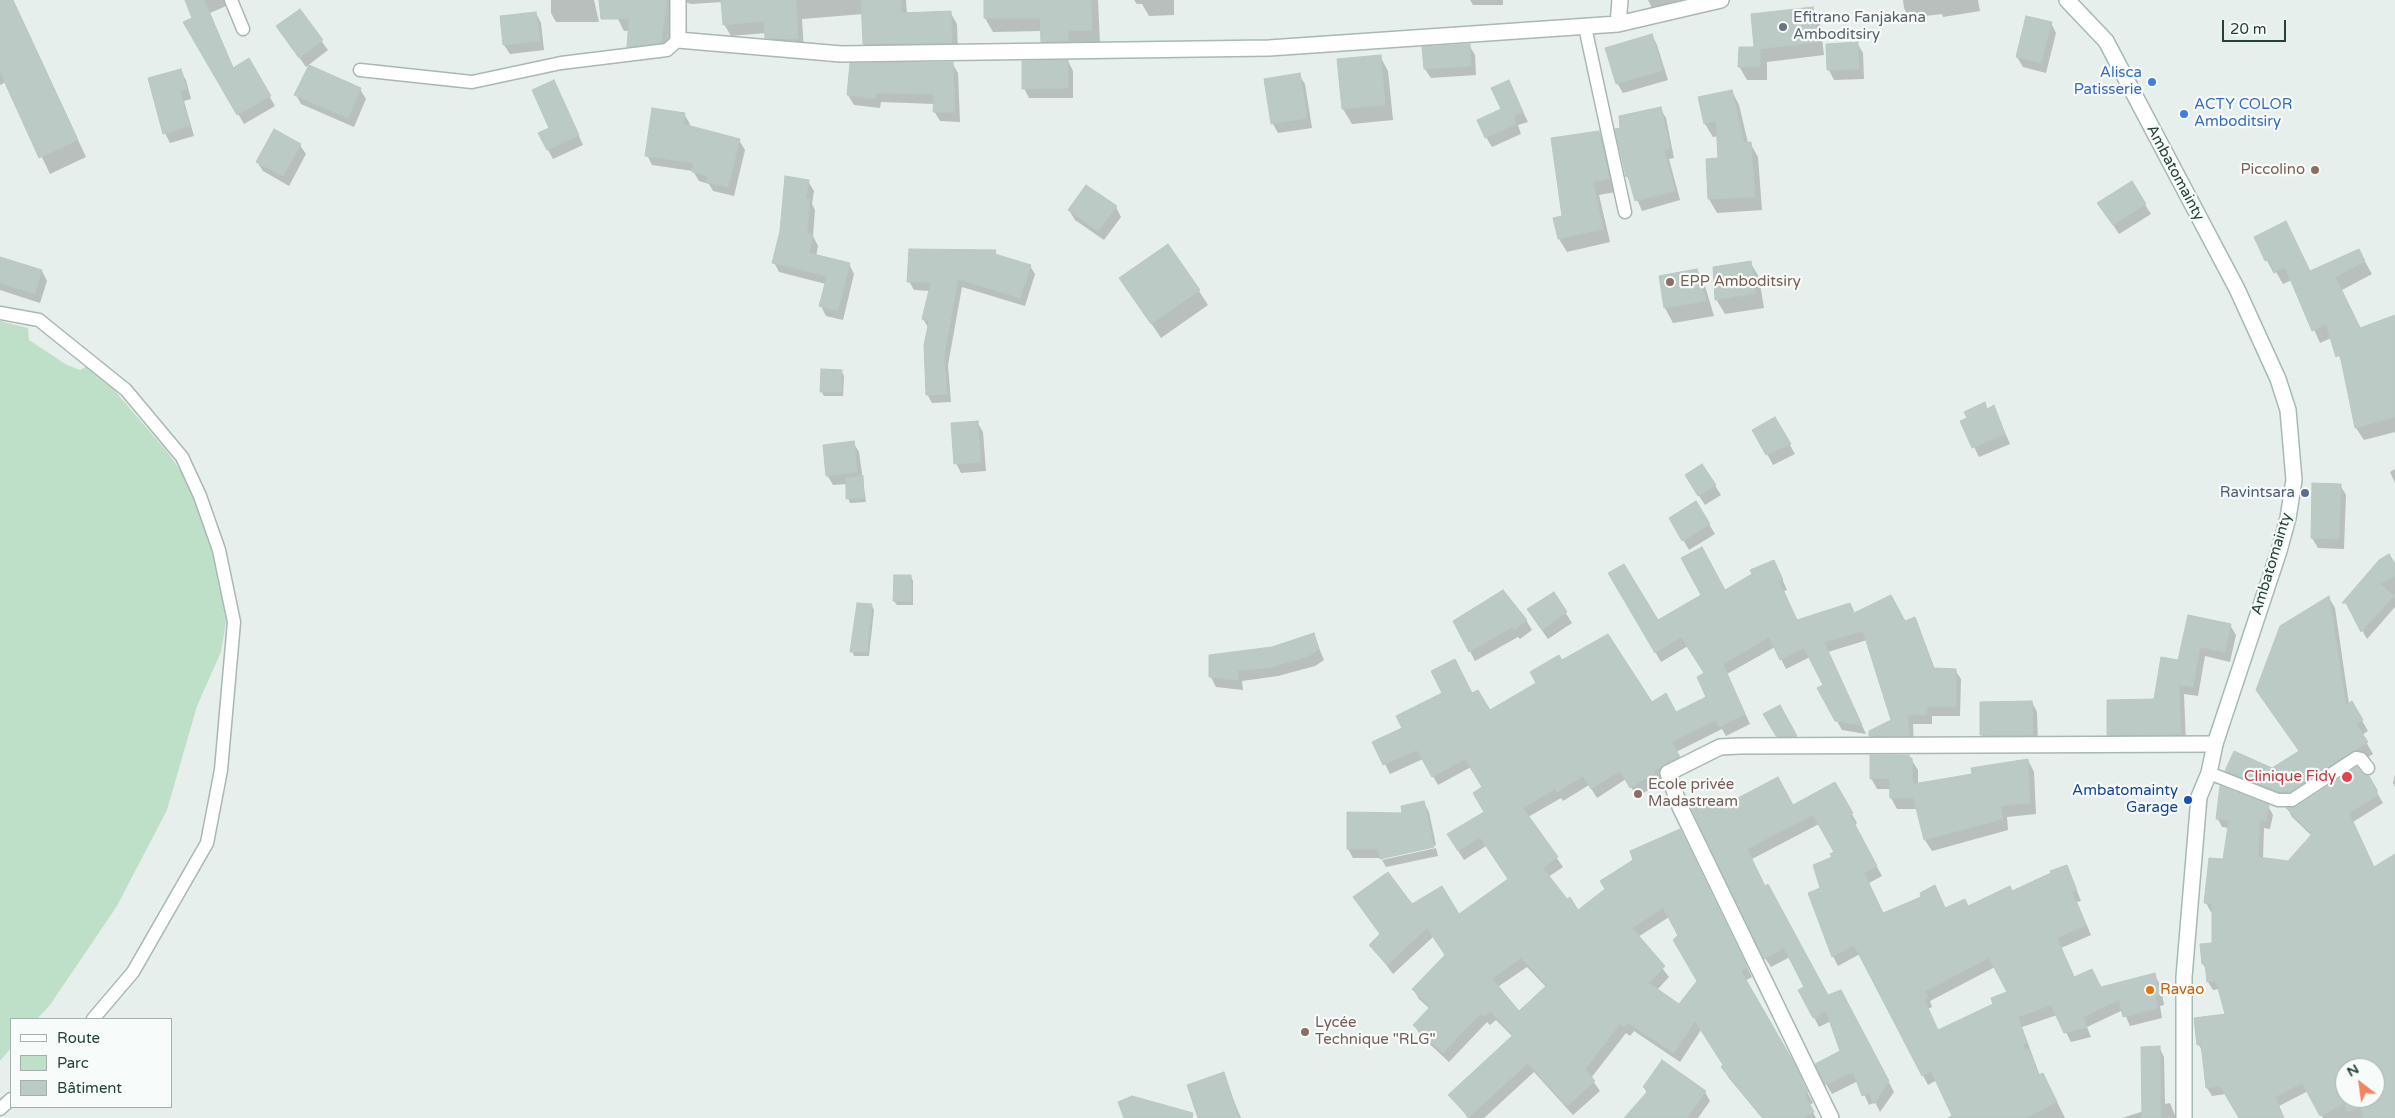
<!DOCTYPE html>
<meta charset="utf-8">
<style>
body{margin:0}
#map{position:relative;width:2395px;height:1118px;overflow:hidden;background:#e6efeb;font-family:"Varela Round",sans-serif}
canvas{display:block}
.legend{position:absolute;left:10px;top:1018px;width:162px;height:90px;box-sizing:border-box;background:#f7fbf9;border:1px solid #a3b1ad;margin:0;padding:6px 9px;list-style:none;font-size:15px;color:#24423a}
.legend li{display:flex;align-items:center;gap:10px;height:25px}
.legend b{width:25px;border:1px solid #a3b1ad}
.north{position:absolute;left:2335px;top:1058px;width:50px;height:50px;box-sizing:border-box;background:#f7fbf9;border:1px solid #a3b1ad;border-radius:50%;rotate:330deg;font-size:14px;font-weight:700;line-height:20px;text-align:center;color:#24423a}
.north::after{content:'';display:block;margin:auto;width:18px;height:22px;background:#f4845f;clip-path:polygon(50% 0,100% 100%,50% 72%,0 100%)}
.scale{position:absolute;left:2222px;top:20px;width:64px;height:22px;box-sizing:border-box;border:2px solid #24423a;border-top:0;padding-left:6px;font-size:15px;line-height:18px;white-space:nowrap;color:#24423a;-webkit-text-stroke:4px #f7fbf9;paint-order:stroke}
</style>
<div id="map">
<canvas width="2395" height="1118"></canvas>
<ul class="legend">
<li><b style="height:6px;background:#fff"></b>Route</li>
<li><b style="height:14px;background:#bfe0c8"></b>Parc</li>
<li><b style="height:14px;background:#bbcac4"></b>Bâtiment</li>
</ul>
<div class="north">N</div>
<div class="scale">20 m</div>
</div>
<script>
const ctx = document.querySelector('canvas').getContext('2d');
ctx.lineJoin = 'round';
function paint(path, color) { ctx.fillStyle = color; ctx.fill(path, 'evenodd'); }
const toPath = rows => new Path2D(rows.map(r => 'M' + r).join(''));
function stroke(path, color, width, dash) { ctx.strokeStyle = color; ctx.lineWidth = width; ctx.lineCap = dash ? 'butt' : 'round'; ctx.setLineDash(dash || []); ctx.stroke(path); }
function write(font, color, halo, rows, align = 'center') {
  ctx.font = font + ' "Varela Round",sans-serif'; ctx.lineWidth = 4.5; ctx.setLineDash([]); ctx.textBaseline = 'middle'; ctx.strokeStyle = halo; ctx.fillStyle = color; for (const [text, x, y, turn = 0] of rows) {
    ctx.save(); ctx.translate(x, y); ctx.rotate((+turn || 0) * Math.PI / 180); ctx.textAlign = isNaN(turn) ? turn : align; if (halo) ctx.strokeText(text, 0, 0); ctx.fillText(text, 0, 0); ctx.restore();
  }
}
paint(toPath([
 [0,321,28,328,29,340,67,365,80,370,92,364,169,454,189,483,202,520,212,551,227,616,221,652,197,706,167,810,117,906,50,1005,37,1019,11,1019,11,1048,0,1061]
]), '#bfe0c8');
paint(toPath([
 [0,0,13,0,86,157,50,174,6,82,0,85],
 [186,0,224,0,226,6,210,13,234,69,248,60,275,106,244,124,185,23,193,19],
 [551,0,594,0,599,22,556,22,551,13],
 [617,0,906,0,907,14,950,12,957,24,958,54,871,56,864,44,863,14,802,19,804,50,773,49,766,33,731,36,724,24,723,2,691,4,685,2,674,5,667,54,635,58,629,46,629,31,624,31,618,19],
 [985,0,1098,0,1100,44,1050,55,1042,41,1041,31,993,32,985,18],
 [1134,0,1174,0,1174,15,1149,16,1142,4,1137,4],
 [1470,0,1503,0,1503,5,1473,5],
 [1648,0,1701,0,1653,10],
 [1903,0,1978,0,1980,11,1943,17,1942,14,1909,18,1904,8],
 [1812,8,1820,21,1824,55,1767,62,1767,80,1747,80,1739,66,1756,48],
 [299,10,328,50,306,67,277,26],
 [536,13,541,23,544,50,510,54,504,45],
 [2051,23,2056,33,2046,73,2023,67,2017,57],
 [1652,35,1657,45,1668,80,1623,93,1617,83],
 [1857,43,1863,53,1864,79,1834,80,1829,70,1828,45],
 [1469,45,1475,55,1476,75,1431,78,1425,69],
 [1380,56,1388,71,1393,120,1352,124,1343,109,1339,60],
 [1068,61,1073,71,1073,98,1029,98,1024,88],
 [952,63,958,73,960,122,940,121,934,111,934,104,881,102,880,108,854,105,848,95,851,64],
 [180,70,186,80,191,99,184,101,194,136,170,143,165,133],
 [1299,75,1305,84,1312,128,1278,133,1273,124],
 [1509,82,1528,122,1518,125,1521,134,1492,147,1486,137,1502,110],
 [360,89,366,99,354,127,301,104,296,95],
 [1732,91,1739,105,1748,143,1750,143,1758,157,1762,210,1717,213,1709,199,1707,160,1720,159,1718,136,1713,137,1705,124],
 [559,92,583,145,553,159,548,150],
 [1660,108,1666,118,1674,158,1669,159,1680,200,1642,211,1627,176,1619,117],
 [684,114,690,124,689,127,739,140,745,150,734,196,713,191,709,184,699,181,693,171,652,165,647,155],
 [1599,132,1606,145,1616,192,1599,195,1610,242,1567,252,1559,239,1555,219,1564,217],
 [300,145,306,154,289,186,263,171,257,162],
 [808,181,814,191,812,204,815,210,813,236,818,246,816,256,849,264,854,274,843,320,826,316,821,306,826,284,779,272,774,262],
 [2131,183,2151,214,2119,234,2105,213],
 [1116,207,1121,217,1104,240,1075,220,1069,210],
 [2255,237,2310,272,2359,251,2372,274,2342,290,2361,329,2395,340,2395,432,2364,440,2356,428,2344,367,2331,338,2320,343,2292,280,2283,284,2276,272,2274,274],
 [995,252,997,256,1030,266,1035,274,1025,306,962,287,948,365,951,402,932,403,927,394,928,327,923,319,930,291,914,290,909,281],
 [0,258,42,271,47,281,40,303,0,290],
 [1750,262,1759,277,1764,308,1725,314,1716,299],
 [1697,271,1705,286,1714,316,1673,323,1665,308],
 [1121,278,1199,291,1208,305,1161,338],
 [841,371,844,376,843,396,824,396,821,391],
 [1984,404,1988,410,1994,407,2010,444,1979,457,1962,422,1969,419],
 [1775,419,1795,454,1773,465,1754,430],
 [977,422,983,432,986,471,961,473,956,463],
 [853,442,859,452,866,502,850,503,848,498,847,484,833,485,827,475],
 [1702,465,1721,495,1705,505,1692,485],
 [2395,469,2395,483,2390,472],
 [2314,484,2340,485,2346,495,2344,549,2318,548,2312,538],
 [1696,503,1715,534,1689,550,1671,519],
 [1774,561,1787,590,1784,591,1797,621,1850,604,1855,614,1904,623,1915,619,1935,670,1955,670,1961,679,1960,716,1932,716,1932,724,1913,724,1914,745,1876,745,1871,736,1892,721,1867,640,1828,652,1866,734,1842,730,1819,689,1825,686,1810,657,1786,669,1775,647,1727,674,1750,724,1726,736,1722,729,1676,752,1684,767,1669,774,1658,781,1660,783,1637,797,1626,779,1597,798,1589,785,1563,801,1561,798,1528,817,1563,867,1548,877,1577,912,1685,840,1752,977,1745,981,1766,1014,1813,1103,1809,1105,1816,1118,1762,1118,1728,1077,1723,1067,1725,1066,1701,1030,1680,1062,1634,1031,1630,1036,1626,1033,1591,1078,1600,1091,1573,1115,1534,1072,1484,1118,1468,1118,1450,1095,1513,1037,1496,1020,1490,1025,1487,1022,1449,1062,1420,1035,1415,1026,1430,1009,1419,999,1413,989,1446,956,1433,937,1393,974,1371,945,1412,906,1459,916,1509,880,1486,846,1464,860,1448,835,1486,812,1483,788,1471,767,1438,785,1423,759,1390,774,1374,742,1472,694,1489,712,1538,684,1561,662,1676,713,1707,697,1705,674,1688,646,1661,662,1610,573,1657,622,1725,592],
 [1669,917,1698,981,1679,1006,1657,990,1669,977,1638,937],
 [1527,967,1546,987,1519,1013,1499,986],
 [2395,566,2395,607,2367,639,2346,601],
 [911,576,913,581,913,605,897,605,894,601],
 [1553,593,1572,623,1548,639,1534,619],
 [2329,598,2335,608,2349,704,2352,703,2368,731,2362,735,2373,754,2296,802,2233,781,2227,771,2272,769,2300,752],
 [872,606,874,610,869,656,854,656,852,651],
 [1526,620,1532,630,1520,639,1518,637,1475,661,1455,622],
 [2230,625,2236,635,2230,662,2205,656,2198,696,2184,694,2186,743,2114,745,2108,735,2155,700,2179,661],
 [1313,634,1324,660,1315,666,1278,676,1242,681,1243,690,1216,687,1211,677,1272,648],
 [2032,702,2037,712,2038,744,1987,744,1982,735],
 [1765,715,1786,716,1801,746,1782,746],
 [1909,756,1918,770,1918,784,1973,775,2028,760,2034,772,2036,814,2007,817,2008,830,1932,851,1925,840,1917,809,1897,809,1891,798,1891,789,1877,789,1871,778],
 [2361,774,2368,777,2383,803,2353,822,2374,868,2395,878,2395,1118,2323,1118,2308,1091,2279,1106,2284,1118,2240,1118,2226,1094,2212,1096,2207,1088,2203,1052,2198,1044,2227,1015,2220,989,2213,990,2208,982,2207,971,2203,964,2202,945,2213,944,2213,912,2211,912,2206,903,2224,860,2229,828,2222,827,2218,819,2268,806,2273,815,2270,829,2264,828,2263,859,2289,862,2312,836,2292,817,2288,809,2297,808],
 [2345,1068,2375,1068,2375,1098,2345,1098],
 [2395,774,2395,787,2393,783],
 [1834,783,1857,823,1854,825,1882,876,1869,883,1884,915,1940,896,1946,909,1968,907,2012,892,2067,866,2081,901,2077,902,2091,935,2061,948,2075,978,2101,989,2154,975,2160,984,2164,1005,2160,1006,2162,1018,2130,1026,2123,1010,2087,1027,2091,1037,2071,1042,2057,1015,2022,1027,2040,1076,2048,1084,2065,1118,1947,1118,1953,1115,1937,1080,1928,1085,1860,954,1838,966,1833,956,1822,888,1835,852,1819,824,1752,859,1765,887,1828,997,1846,1001,1894,1092,1880,1112,1875,1102,1869,1105,1858,1081,1832,1094,1826,1084,1841,1052,1831,1021,1819,1027,1800,990,1806,987,1790,957,1771,967,1765,958,1717,810,1793,807],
 [1995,967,2009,993,1995,1005,1938,1031,1928,1009,1932,1007,1930,1001],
 [1424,803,1429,812,1436,845,1382,857,1382,860,1436,848,1438,856,1386,867,1381,858,1353,858,1348,849],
 [2159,1047,2164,1057,2165,1104,2170,1103,2176,1118,2122,1118,2144,1111],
 [1662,1062,1705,1092,1710,1101,1698,1118,1627,1118,1647,1093,1644,1087],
 [1223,1074,1241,1118,1199,1118]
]), '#0003');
const building = toPath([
 [0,0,13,0,78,140,39,158,0,72,0,0],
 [185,0,204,0,233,68,249,58,271,96,237,115,183,22,192,18,185,0],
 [599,0,667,0,661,43,627,47,629,19,601,19,599,0],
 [721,0,796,0,798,39,765,38,764,21,723,25,721,0],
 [861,0,901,0,901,13,951,11,952,43,863,44,861,0],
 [984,0,1091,0,1092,30,1068,31,1068,41,1041,42,1040,18,984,18,984,0],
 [1813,7,1817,42,1760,49,1760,67,1738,67,1739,47,1754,47,1751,14,1813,7],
 [300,9,323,40,299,58,276,26,300,9],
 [536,12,540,41,503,45,500,16,536,12],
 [2026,16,2052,22,2041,63,2016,57,2026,16],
 [1652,34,1663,70,1616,84,1605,48,1652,34],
 [1858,42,1859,69,1827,70,1826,44,1858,42],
 [1470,44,1471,66,1424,69,1422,47,1470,44],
 [1381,55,1385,105,1342,109,1337,59,1381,55],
 [1068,60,1068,88,1022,89,1022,61,1068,60],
 [953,62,955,112,933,112,934,94,876,93,875,99,847,95,850,63,953,62],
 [309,65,361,88,348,118,294,95,309,65],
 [181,69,187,89,180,91,190,126,163,134,148,78,181,69],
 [1300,73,1307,118,1271,124,1264,79,1300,73],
 [554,80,579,135,547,150,538,133,549,128,532,90,554,80],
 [1509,80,1523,112,1514,115,1516,124,1485,138,1477,120,1501,109,1491,88,1509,80],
 [1732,90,1744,142,1751,142,1755,197,1708,199,1706,159,1718,158,1716,121,1704,124,1698,97,1732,90],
 [1661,107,1670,148,1664,150,1675,191,1635,201,1628,176,1626,177,1615,129,1620,128,1619,116,1661,107],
 [652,108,685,113,683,124,740,139,728,187,706,182,708,176,692,172,694,163,645,156,652,108],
 [274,129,301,144,283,176,256,162,274,129],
 [1599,131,1610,179,1593,182,1603,229,1558,239,1553,218,1562,216,1551,138,1599,131],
 [785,176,809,180,806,198,810,199,807,233,813,235,809,253,850,263,838,311,819,306,827,276,772,263,780,231,785,176],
 [2132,181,2146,204,2113,225,2097,203,2132,181],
 [1086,185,1117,206,1098,231,1068,210,1086,185],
 [2286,221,2310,271,2359,249,2365,261,2335,277,2360,328,2395,315,2395,417,2355,428,2340,355,2336,357,2326,324,2312,331,2285,267,2274,272,2269,260,2265,261,2254,237,2286,221],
 [1168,244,1200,290,1151,324,1119,278,1168,244],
 [909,249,996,250,995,254,1031,265,1020,298,958,279,944,356,947,394,926,395,924,345,929,321,922,319,931,282,907,282,909,249],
 [0,257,42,270,35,294,0,283,0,257],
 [1751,261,1756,293,1715,300,1713,267,1751,261],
 [1697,269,1706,301,1664,308,1659,276,1697,269],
 [821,369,842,370,841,392,820,392,821,369],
 [1985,402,1987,409,1994,405,2005,434,1972,448,1960,421,1967,418,1964,412,1985,402],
 [1775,417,1791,444,1766,455,1752,430,1775,417],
 [978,421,981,462,954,464,951,423,978,421],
 [854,441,857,472,826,476,823,445,854,441],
 [1702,464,1716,485,1698,496,1685,475,1702,464],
 [863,476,864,498,846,499,846,478,863,476],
 [2312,483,2341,484,2339,539,2311,538,2312,483],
 [1696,501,1710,524,1682,541,1669,518,1696,501],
 [1702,547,1725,590,1752,574,1750,570,1774,560,1783,580,1779,581,1797,620,1850,603,1854,613,1891,595,1905,621,1915,617,1934,668,1956,669,1956,707,1927,707,1927,715,1908,715,1909,736,1869,736,1869,731,1891,720,1863,631,1824,642,1862,725,1835,721,1817,688,1823,685,1804,648,1780,660,1769,637,1723,664,1745,714,1719,727,1716,720,1672,742,1680,757,1664,765,1654,771,1655,773,1630,788,1620,771,1591,789,1583,776,1557,792,1555,789,1523,808,1558,857,1543,868,1567,899,1570,897,1578,910,1605,889,1600,881,1633,860,1630,851,1680,829,1747,967,1741,971,1794,1063,1808,1093,1805,1095,1814,1112,1803,1118,1763,1118,1721,1067,1723,1065,1695,1021,1674,1053,1628,1023,1624,1027,1620,1024,1585,1069,1595,1081,1567,1106,1528,1063,1469,1117,1448,1095,1513,1035,1490,1011,1483,1016,1481,1013,1443,1053,1413,1025,1430,1007,1412,989,1445,955,1427,928,1387,965,1369,945,1380,934,1353,897,1388,872,1412,904,1442,886,1459,914,1508,879,1480,837,1458,851,1447,834,1484,812,1473,793,1482,787,1465,759,1432,777,1417,750,1383,765,1372,742,1402,728,1396,716,1442,693,1431,671,1455,659,1472,693,1478,690,1490,710,1536,683,1530,672,1559,655,1562,660,1608,634,1652,702,1666,693,1676,712,1706,697,1697,677,1704,673,1681,637,1655,653,1608,573,1624,564,1658,620,1701,595,1681,558,1702,547],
 [1663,908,1678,935,1673,940,1697,981,1679,1004,1649,983,1665,966,1632,928,1663,908],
 [1521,958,1547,985,1519,1011,1493,980,1493,978,1521,958],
 [2389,554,2395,564,2395,576,2380,584,2394,596,2361,632,2346,603,2342,603,2379,560,2389,554],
 [894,575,911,575,911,601,893,601,894,575],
 [1503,590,1527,620,1514,630,1512,627,1469,652,1453,621,1503,590],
 [1554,592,1567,612,1542,630,1527,609,1554,592],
 [2329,596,2346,705,2352,701,2363,720,2356,724,2368,742,2290,792,2280,792,2225,771,2234,751,2272,768,2299,751,2256,690,2280,626,2329,596],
 [857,603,872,604,867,652,850,652,857,603],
 [2188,615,2231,624,2225,652,2200,647,2193,687,2179,685,2181,734,2107,735,2107,700,2154,699,2161,657,2178,660,2188,615],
 [1314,633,1319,649,1309,656,1272,667,1237,671,1238,680,1209,677,1209,655,1272,647,1314,633],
 [2032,701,2033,735,1980,735,1980,702,2032,701],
 [1780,705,1797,736,1776,736,1763,714,1780,705],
 [1870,755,1909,755,1909,758,1912,758,1913,784,1972,774,1971,768,2028,759,2030,803,2001,806,2003,819,1924,840,1913,796,1913,798,1890,798,1889,778,1870,779,1870,755],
 [2357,767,2362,773,2369,776,2377,790,2377,796,2349,813,2374,867,2395,854,2395,1118,2363,1118,2361,1108,2347,1111,2345,1103,2320,1116,2302,1083,2275,1097,2284,1118,2239,1118,2220,1086,2206,1088,2201,1044,2197,1045,2194,1018,2225,1014,2216,981,2207,982,2205,964,2202,964,2200,944,2212,943,2212,904,2204,903,2209,858,2223,859,2229,820,2216,819,2220,786,2269,805,2266,821,2260,820,2258,857,2288,861,2312,834,2286,808,2296,807,2357,767],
 [2345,1068,2375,1068,2375,1098,2345,1098,2345,1068],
 [1778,777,1793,805,1835,782,1853,813,1850,815,1877,866,1864,873,1883,913,1921,897,1920,893,1935,885,1945,908,1965,899,1968,906,2010,886,2012,891,2051,873,2050,871,2067,865,2077,891,2072,892,2086,925,2057,938,2074,977,2092,969,2101,987,2155,973,2160,995,2155,996,2158,1008,2123,1017,2119,1000,2083,1017,2087,1027,2064,1033,2051,1005,2018,1017,2027,1043,2023,1044,2024,1049,2029,1049,2039,1075,2043,1073,2057,1102,2026,1118,1953,1118,1931,1071,1922,1076,1854,945,1832,957,1808,893,1820,888,1813,865,1832,857,1830,854,1834,852,1813,815,1747,849,1765,886,1768,884,1828,995,1841,990,1889,1081,1874,1104,1869,1093,1862,1096,1853,1072,1825,1085,1815,1064,1840,1051,1826,1011,1813,1018,1798,990,1804,987,1784,948,1764,959,1690,806,1710,796,1717,809,1778,777],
 [1989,958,2007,992,1991,998,1993,1004,1938,1030,1924,999,1928,997,1925,991,1989,958],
 [1424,801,1434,847,1380,859,1378,849,1347,849,1347,812,1402,813,1401,806,1424,801],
 [2160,1046,2161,1118,2142,1118,2141,1047,2160,1046],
 [1662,1060,1706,1091,1687,1118,1624,1118,1648,1091,1643,1087,1662,1060],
 [1224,1072,1239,1118,1198,1118,1187,1085,1224,1072],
 [1132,1096,1193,1113,1192,1118,1124,1118,1118,1102,1132,1096]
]);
paint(building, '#bbcac4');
stroke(building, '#b8c9c2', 1);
const lane = toPath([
 [231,0,243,29],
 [1585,27,1625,212],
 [360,70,472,82,561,63,667,50,678,40],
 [0,313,39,320,126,390,182,457,200,496,219,550,234,622,221,770,207,843,133,972,93,1019],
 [2209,773,2278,800,2292,800,2356,758,2361,759,2368,768],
 [0,1109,11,1099]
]);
const street = toPath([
 [678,0,678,40,841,54,1269,48,1618,24,1721,0],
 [1618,24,1620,0],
 [1831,1118,1680,807,1668,773,1720,747,1739,746,2215,744]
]);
const secondary = toPath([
 [2067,0,2106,41,2237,289,2278,379,2288,410,2294,480,2288,518,2279,551,2215,744,2209,773,2199,797,2184,977,2184,1118]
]);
stroke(lane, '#a8b8b2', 15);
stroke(street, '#a8b8b2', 18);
stroke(secondary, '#a4bbb3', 18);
stroke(lane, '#fff', 12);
stroke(street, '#fff', 15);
stroke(secondary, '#fff', 15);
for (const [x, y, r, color] of [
 [1783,27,5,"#6b7280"],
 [2152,82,5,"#3f7fe0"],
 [2184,114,5,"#3f7fe0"],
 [2315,170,5,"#8d6e63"],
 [1670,282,5,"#8d6e63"],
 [2305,493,5,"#5c6f8a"],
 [2347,777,6,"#e0444e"],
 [1638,794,5,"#8d6e63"],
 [2188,800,5,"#1a4fb4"],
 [2150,990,5,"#e8710a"],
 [1305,1032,5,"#8d6e63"]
]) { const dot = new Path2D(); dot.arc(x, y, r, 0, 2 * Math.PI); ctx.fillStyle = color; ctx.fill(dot); stroke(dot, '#f7fbf9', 2); }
write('15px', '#5b616d', '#f7fbf9', [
 ["Efitrano Fanjakana",1793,18],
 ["Amboditsiry",1793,35]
], 'left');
write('15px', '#366cbe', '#f7fbf9', [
 ["Alisca",2142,73],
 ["Patisserie",2142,90],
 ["ACTY COLOR",2194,105,"left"],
 ["Amboditsiry",2194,122,"left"]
], 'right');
write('15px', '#785e54', '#f7fbf9', [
 ["Piccolino",2305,170,"right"],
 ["EPP Amboditsiry",1680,282],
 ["Ecole privée",1648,785],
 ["Madastream",1648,802],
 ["Lycée",1315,1023],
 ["Technique \"RLG\"",1315,1040]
], 'left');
write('15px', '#24423a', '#f7fbf9', [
 ["Ambatomainty",2175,173,62],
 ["Ambatomainty",2272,564,-73]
]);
write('15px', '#4e5e75', '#f7fbf9', [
 ["Ravintsara",2295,493]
], 'right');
write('15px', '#be3a42', '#f7fbf9', [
 ["Clinique Fidy",2336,777]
], 'right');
write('15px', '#164399', '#f7fbf9', [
 ["Ambatomainty",2178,791],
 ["Garage",2178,808]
], 'right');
write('15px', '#c56008', '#f7fbf9', [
 ["Ravao",2160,990]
], 'left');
</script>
